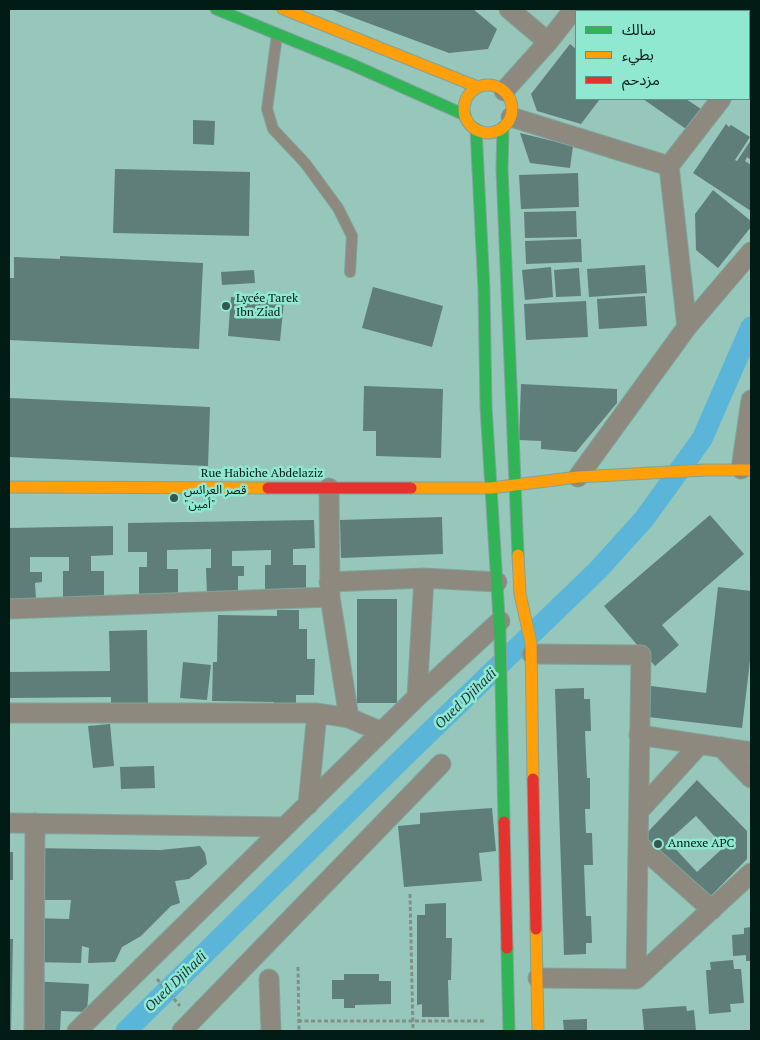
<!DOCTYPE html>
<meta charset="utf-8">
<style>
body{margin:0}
#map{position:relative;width:760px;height:1040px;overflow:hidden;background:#97c6ba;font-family:"PT Serif","Noto Sans Arabic",serif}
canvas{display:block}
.frame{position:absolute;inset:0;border:10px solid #011b15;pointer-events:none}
.legend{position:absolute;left:575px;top:10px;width:175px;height:90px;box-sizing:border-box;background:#90e8d0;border:1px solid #579685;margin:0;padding:6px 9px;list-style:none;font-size:15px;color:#011b15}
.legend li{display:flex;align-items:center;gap:10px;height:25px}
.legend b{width:25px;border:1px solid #579685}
</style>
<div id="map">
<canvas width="760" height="1040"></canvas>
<div class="frame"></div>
<ul class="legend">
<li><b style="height:6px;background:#30b455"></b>سالك</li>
<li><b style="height:6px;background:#ff9f0a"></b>بطيء</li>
<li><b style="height:6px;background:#e5322d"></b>مزدحم</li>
</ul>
</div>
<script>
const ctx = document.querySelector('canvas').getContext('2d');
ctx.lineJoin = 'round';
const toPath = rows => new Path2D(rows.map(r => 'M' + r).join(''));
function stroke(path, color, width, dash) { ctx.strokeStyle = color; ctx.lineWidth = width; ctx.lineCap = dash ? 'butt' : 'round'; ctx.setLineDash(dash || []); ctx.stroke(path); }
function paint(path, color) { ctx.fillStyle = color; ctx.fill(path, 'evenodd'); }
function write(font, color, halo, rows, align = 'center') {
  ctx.font = font + ' "PT Serif","Noto Sans Arabic",serif'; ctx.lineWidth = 5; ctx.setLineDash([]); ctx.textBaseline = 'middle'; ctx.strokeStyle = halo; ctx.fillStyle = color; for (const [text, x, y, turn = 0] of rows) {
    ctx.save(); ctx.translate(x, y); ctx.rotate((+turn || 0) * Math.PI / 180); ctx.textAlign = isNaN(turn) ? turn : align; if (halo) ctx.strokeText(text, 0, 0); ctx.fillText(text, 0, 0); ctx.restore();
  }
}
stroke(toPath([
 [126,1031,412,749,598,570,644,519,702,439,751,327]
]), '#5ab5d8', 21);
paint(toPath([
 [330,9,473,9,497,29,488,49,449,53],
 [622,9,684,9,682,11,625,11],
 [749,31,751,32,751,46,749,50],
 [570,44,576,49,576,99,600,99,581,124,537,111,531,94],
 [643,99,686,99,701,109,686,129],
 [193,120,215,121,214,145,193,144],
 [726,124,729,127,731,125,750,137,735,160,737,161,751,140,751,160,747,157,745,161,751,165,751,211,693,173],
 [520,133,573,146,570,168,530,163],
 [115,169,250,172,249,236,113,233],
 [578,173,579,207,521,209,519,175],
 [713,190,751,221,751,227,718,268,696,250,695,214],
 [576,211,577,237,525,238,524,212],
 [581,239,582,262,526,264,525,241],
 [60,256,203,263,199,349,9,340,9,278,14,278,14,257,60,259],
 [645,265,647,293,589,297,587,269],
 [551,267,553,297,525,300,522,270],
 [579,268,581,296,556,297,554,270],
 [254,270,255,283,222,285,221,272],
 [373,287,443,306,432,347,362,328],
 [645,296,647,326,599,329,597,299],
 [231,297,284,301,280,341,228,336],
 [586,301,588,337,526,340,524,304],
 [521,384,617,389,617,403,576,452,541,449,541,441,519,440],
 [364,386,443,389,441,458,376,456,376,431,363,431],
 [10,398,210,407,208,466,9,457],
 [710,515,744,554,662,625,679,645,655,666,604,606],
 [442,517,443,554,341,558,340,520],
 [314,520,315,548,293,549,293,565,306,565,306,592,265,593,265,565,271,565,271,550,232,551,232,566,244,566,244,576,238,576,238,593,207,594,206,568,211,568,211,549,167,550,167,569,178,569,178,593,139,594,139,567,147,567,147,552,128,552,128,523],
 [113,526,113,555,91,556,91,571,104,571,104,599,63,599,63,571,69,571,69,557,30,557,30,572,42,572,42,582,35,583,36,599,9,600,9,528],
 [718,587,751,591,751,652,742,728,648,717,651,686,706,693],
 [357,599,397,599,397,703,357,703],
 [277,610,299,610,299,629,307,629,307,659,315,659,314,695,296,695,296,708,274,708,274,702,212,701,213,662,217,662,218,615,277,616],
 [147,630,148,708,111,708,111,697,9,698,9,672,110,671,109,631],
 [183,662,211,665,207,700,180,698],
 [584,688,584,699,590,699,591,731,585,731,587,778,590,778,590,809,585,809,586,833,592,833,593,865,584,865,586,916,591,916,592,943,586,943,586,954,564,955,555,689],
 [110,724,114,766,93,768,88,726],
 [154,766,155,788,121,789,120,767],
 [697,780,747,831,747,859,697,910,644,858,644,836],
 [696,816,724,847,697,872,668,841],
 [492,808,496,851,479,853,482,881,404,887,398,826,420,824,420,813],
 [200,846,205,853,207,864,189,879,175,881,180,903,171,906,141,936,122,947,115,962,88,963,89,948,82,946,81,963,30,962,31,918,69,919,71,900,37,900,30,848,160,850],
 [9,852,13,852,13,880,9,880],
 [446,903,446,938,452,938,451,980,448,980,449,1017,422,1017,422,1004,417,1005,417,915,425,915,425,904],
 [751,927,751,961,746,961,746,955,733,956,732,935,744,934,744,928],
 [9,939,13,939,11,1031,9,1031],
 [733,960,734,969,741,969,744,1003,730,1004,731,1012,709,1014,706,970,711,970,710,962],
 [344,974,379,974,379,981,391,981,391,1004,355,1005,355,1008,344,1008,344,999,332,999,332,980,344,980],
 [29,981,89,984,87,1012,61,1011,60,1031,26,1031],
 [686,1006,687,1011,694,1010,696,1031,644,1030,642,1009],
 [587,1019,587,1031,564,1031,563,1020]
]), '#5f7e79');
const lane = toPath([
 [277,35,267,109,273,129,305,163,338,208,352,236,350,272]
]);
const street = toPath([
 [509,9,548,42],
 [749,64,751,61],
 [504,91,548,42,574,9],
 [511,117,669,166,687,327],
 [669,166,721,99],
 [741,469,751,400],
 [578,477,687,327,751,252],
 [329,488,330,597,349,718],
 [329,582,424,578,497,582],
 [9,609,330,597],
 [532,654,641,655,636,979,538,978],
 [417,697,424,578],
 [9,713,317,713,349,718,382,732],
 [639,735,751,752],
 [721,747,751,778],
 [308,805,317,713],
 [639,811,700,744],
 [9,823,284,827],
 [638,844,712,910],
 [269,979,271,1031],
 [636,979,751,873],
 [34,1031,35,823],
 [77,1031,417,697,500,621],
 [182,1031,441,764]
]);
const fast = toPath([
 [216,9,353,65,465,115],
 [503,127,502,169,518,555],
 [476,129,484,290,486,407,500,634,504,822],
 [507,948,509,1031]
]);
const slow = toPath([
 [283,9,478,87],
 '464 109a24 24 0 1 1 48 0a24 24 0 1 1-48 0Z',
 [9,487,268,488],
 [411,488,491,488,578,477,706,470,751,470],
 [518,555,520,594,531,643,533,779],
 [536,929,538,1031]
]);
const jam = toPath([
 [268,488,411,488],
 [533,779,536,929],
 [504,822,507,948]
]);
stroke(lane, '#7fa49b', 12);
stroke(street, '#7fa49b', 21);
stroke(fast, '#7fa49b', 13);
stroke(slow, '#7fa49b', 13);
stroke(jam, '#7fa49b', 13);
stroke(toPath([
 [410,894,413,1031],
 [298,967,299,1031],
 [157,979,180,1006],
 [298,1021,486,1021]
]), '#838f85', 3, [4, 2.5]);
stroke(lane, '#8e897e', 10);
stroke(street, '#8e897e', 19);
stroke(fast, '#30b455', 11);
stroke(slow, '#ff9f0a', 11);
stroke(jam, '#e5322d', 11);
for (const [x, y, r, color] of [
 [226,306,5,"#36574f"],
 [174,498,5,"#36574f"],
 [658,844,5,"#36574f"]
]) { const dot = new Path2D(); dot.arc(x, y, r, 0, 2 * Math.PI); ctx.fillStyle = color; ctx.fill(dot); stroke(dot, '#90e8d0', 2); }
write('12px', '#011b15', '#90e8d0', [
 ["Lycée Tarek",236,299],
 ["Ibn Ziad",236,313],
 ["قصر العرائس",184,491],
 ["\"أمين\"",184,505],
 ["Annexe APC",668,844]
], 'left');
write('12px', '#011b15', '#90e8d0', [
 ["Rue Habiche Abdelaziz",262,474]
]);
write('italic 14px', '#1c3340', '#90e8d0', [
 ["Oued Djihadi",466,699,-44],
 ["Oued Djihadi",176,982,-44]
]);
</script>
